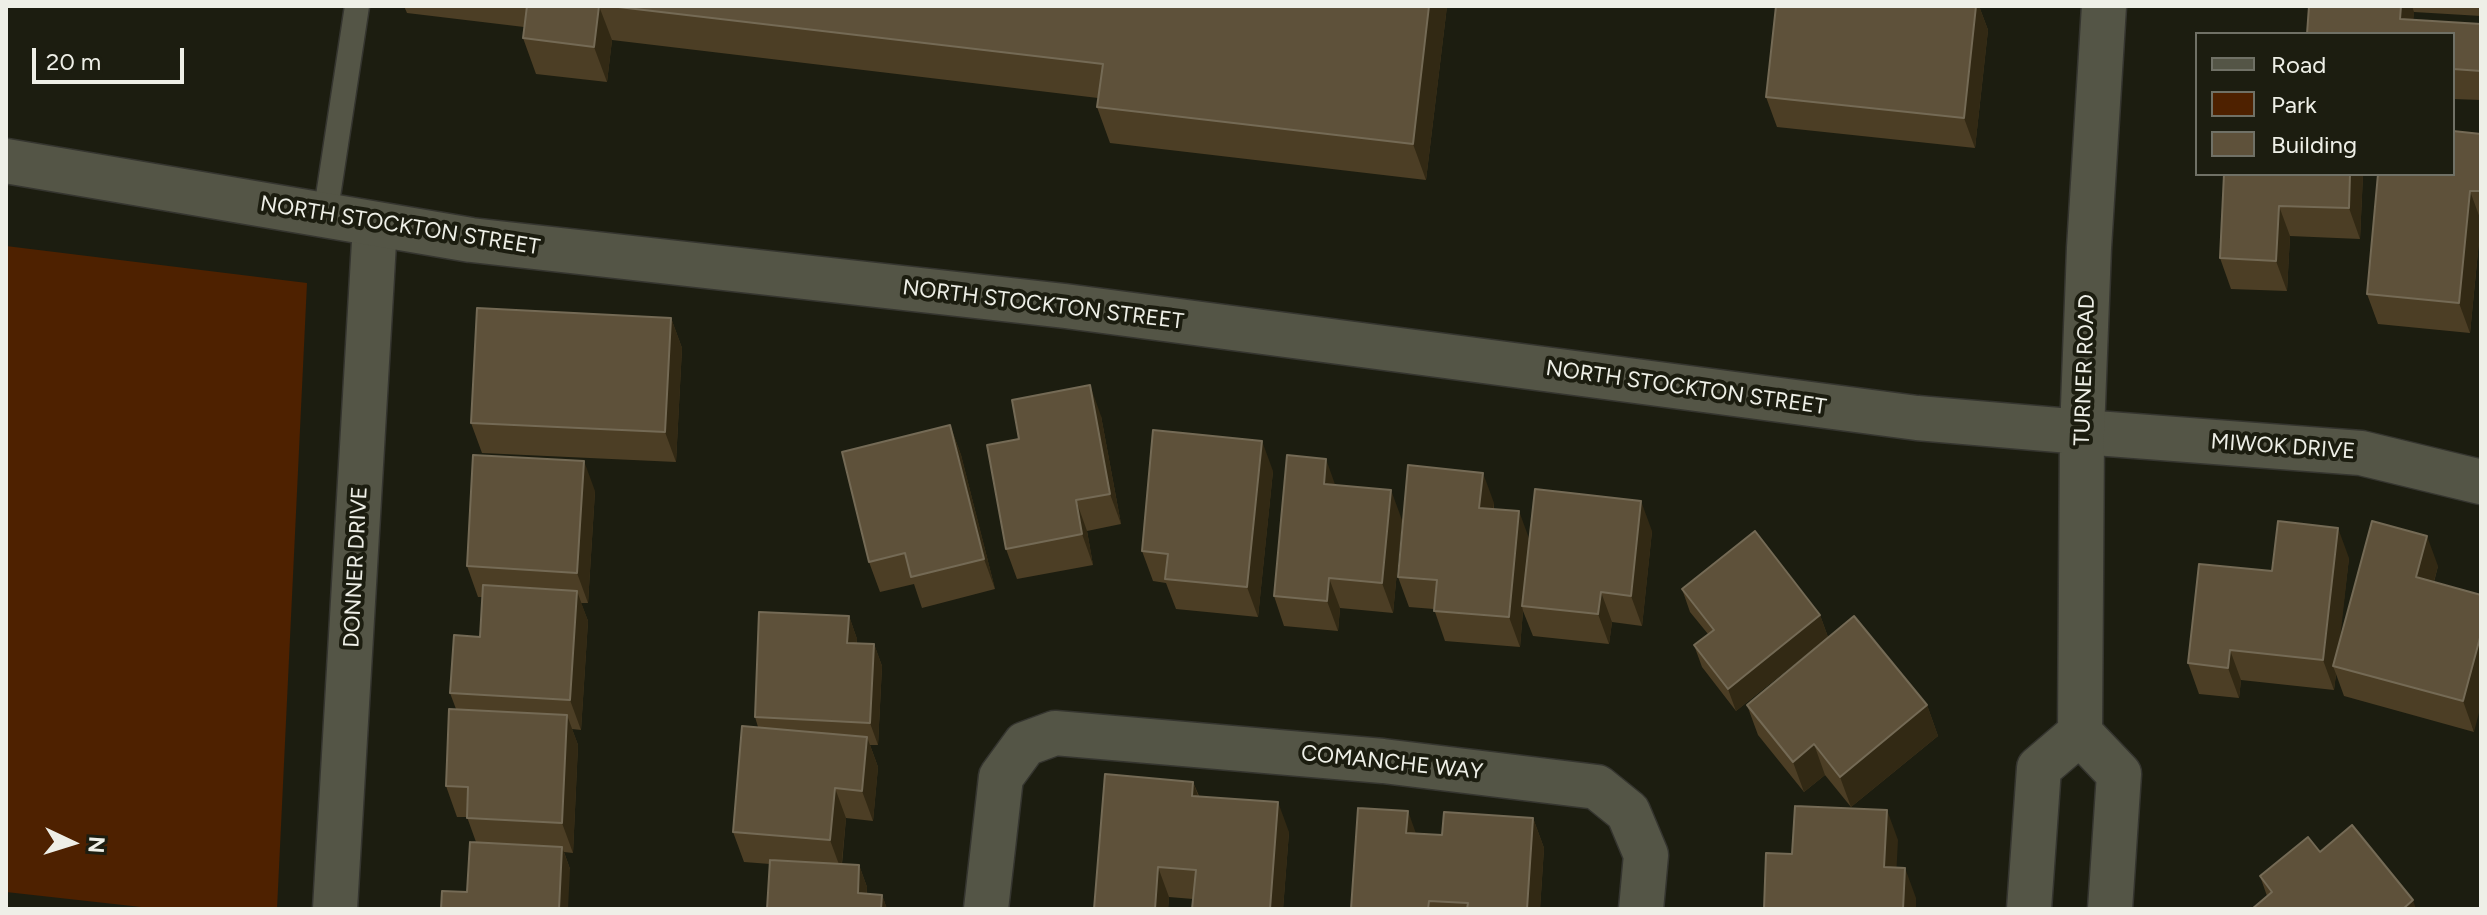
<!DOCTYPE html>
<style>
body{margin:0}
#map{position:relative;width:2487px;height:915px;overflow:hidden;background:#1c1d10;font-family:Figtree,sans-serif}
canvas{display:block}
.frame{position:absolute;inset:0;border:8px solid #eeefe7;pointer-events:none}
.legend{position:absolute;left:2195px;top:32px;width:260px;height:144px;box-sizing:border-box;background:#1c1d10;border:2px solid #707166;margin:0;padding:10px 14px;list-style:none;font-size:24px;color:#eeefe7}
.legend li{display:flex;align-items:center;gap:16px;height:40px}
.legend b{width:40px;border:2px solid #707166}
.north{position:absolute;left:32px;top:803px;width:80px;height:80px;-webkit-text-stroke:6px #1c1d10;paint-order:stroke;rotate:94deg;font-size:22px;font-weight:700;line-height:32px;text-align:center;color:#eeefe7}
.north::after{content:'';display:block;margin:auto;width:28px;height:36px;background:#eeefe7;clip-path:polygon(50% 0,100% 100%,50% 72%,0 100%)}
.scale{position:absolute;left:32px;top:48px;width:152px;height:36px;box-sizing:border-box;border:4px solid #eeefe7;border-top:0;padding-left:10px;font-size:24px;line-height:28px;white-space:nowrap;color:#eeefe7;-webkit-text-stroke:6px #1c1d10;paint-order:stroke}
</style>
<div id="map">
<canvas width="2487" height="915"></canvas>
<div class="frame"></div>
<ul class="legend">
<li><b style="height:10px;background:#545546"></b>Road</li>
<li><b style="height:22px;background:#4e2100"></b>Park</li>
<li><b style="height:22px;background:#5e513a"></b>Building</li>
</ul>
<div class="north">N</div>
<div class="scale">20 m</div>
</div>
<script>
const ctx = document.querySelector('canvas').getContext('2d');
ctx.lineJoin = 'round';
function paint(path, color) { ctx.fillStyle = color; ctx.fill(path, 'evenodd'); }
const toPath = rows => new Path2D(rows.map(r => 'M' + r).join(''));
function stroke(path, color, width, dash) { ctx.strokeStyle = color; ctx.lineWidth = width; ctx.lineCap = dash ? 'butt' : 'round'; ctx.setLineDash(dash || []); ctx.stroke(path); }
function write(font, color, halo, rows, align = 'center') {
  ctx.font = font + ' Figtree,sans-serif'; ctx.lineWidth = 8; ctx.setLineDash([]); ctx.textBaseline = 'middle'; ctx.strokeStyle = halo; ctx.fillStyle = color; for (const [text, x, y, turn = 0] of rows) {
    ctx.save(); ctx.translate(x, y); ctx.rotate((+turn || 0) * Math.PI / 180); ctx.textAlign = isNaN(turn) ? turn : align; if (halo) ctx.strokeText(text, 0, 0); ctx.fillText(text, 0, 0); ctx.restore();
  }
}
paint(toPath([
 [6,246,307,283,277,909,159,909,6,892]
]), '#4e2100');
const lane = toPath([
 [325,216,357,6]
]);
const street = toPath([
 [2082,432,2361,453,2481,482],
 [335,909,375,225],
 [986,909,1001,777,1025,744,1055,733,1383,761,1597,787,1628,812,1646,855,1641,909]
]);
const secondary = toPath([
 [2104,6,2089,248,2082,432,2080,733,2119,774,2110,909],
 [6,161,471,240,1065,306,1917,418,2082,432],
 [2029,909,2039,768,2080,733]
]);
stroke(lane, '#35352f', 27);
stroke(street, '#35352f', 47);
stroke(secondary, '#35352f', 47);
stroke(lane, '#545546', 24);
stroke(street, '#545546', 44);
stroke(secondary, '#545546', 44);
paint(toPath([
 [404,6,1447,6,1426,180,1110,143,1097,107,1098,98,612,40,607,82,536,74,523,38,524,27,407,13],
 [1776,6,1979,6,1988,30,1975,148,1777,127,1766,97],
 [2309,6,2481,6,2481,16,2414,12,2413,20,2481,24,2481,100,2453,99,2453,34],
 [2481,134,2481,221,2470,333,2378,324,2367,294],
 [2224,174,2363,174,2360,239,2290,236,2287,291,2231,289,2220,258],
 [671,318,682,348,676,462,482,453,471,423],
 [1101,416,1121,524,1087,531,1093,565,1017,579,1006,549,1019,439],
 [950,425,961,455,995,589,922,608,914,584,880,592,869,562],
 [1273,471,1258,617,1176,609,1166,583,1153,581,1142,551],
 [1335,484,1402,520,1393,613,1340,608,1338,631,1284,626,1274,596],
 [595,491,588,603,581,603,588,621,581,730,572,729,578,745,573,853,564,852,570,869,467,892,476,842,467,817,457,817,446,786,456,709,450,693,480,637,482,597,478,597,467,566],
 [1494,503,1494,509,1529,539,1652,531,1642,626,1612,622,1609,644,1533,636,1523,611,1520,647,1445,641,1434,609,1409,607,1398,577],
 [2349,558,2339,642,2438,566,2434,582,2474,732,2344,696,2336,674,2334,690,2241,680,2239,698,2199,694,2188,663,2272,571],
 [1682,589,1820,615,1828,637,1736,711,1702,667,1694,645,1708,634,1690,612],
 [849,616,857,639,857,644,874,644,882,666,878,745,870,745,878,767,873,821,846,818,842,864,859,865,867,887,867,894,882,895,887,909,767,909,770,864,744,862,733,832,758,727,755,717],
 [1747,705,1927,705,1938,736,1851,807,1825,775,1804,792,1758,735],
 [1193,782,1199,796,1289,832,1283,909,1192,909,1193,899,1169,897,1168,909,1094,909],
 [1533,818,1544,848,1540,909,1351,909,1416,833,1442,835],
 [2320,852,2267,896,2260,876]
]), '#4c3e25');
paint(toPath([
 [599,6,612,40,607,82,594,47],
 [1429,6,1447,6,1426,180,1413,144],
 [1976,6,1979,6,1988,30,1975,148,1964,118],
 [2401,6,2412,6,2414,12,2412,34,2400,19],
 [2350,174,2363,174,2360,239,2349,208],
 [2470,191,2481,221,2470,333,2459,303],
 [2279,206,2290,236,2287,291,2276,261],
 [671,318,682,348,676,462,665,432],
 [1090,385,1101,416,1121,524,1110,494],
 [950,425,961,455,995,589,984,559],
 [1262,441,1273,471,1258,617,1247,587],
 [1326,459,1337,490,1324,484],
 [584,461,595,491,588,603,577,573],
 [1483,473,1494,503,1490,538,1479,508],
 [1391,490,1402,520,1393,613,1382,583],
 [1076,500,1087,531,1093,565,1082,534],
 [1641,501,1652,531,1642,626,1631,596],
 [1519,511,1530,541,1522,606,1523,611,1520,647,1509,617],
 [2338,528,2349,558,2337,667,2333,666,2336,674,2334,690,2323,660],
 [2427,536,2438,566,2427,607,2416,577],
 [1329,578,1340,608,1338,631,1327,601],
 [577,591,588,621,581,730,570,700],
 [1601,592,1612,622,1609,644,1598,614],
 [1820,615,1828,637,1736,711,1728,689],
 [849,616,857,639,855,665,847,643],
 [2481,634,2481,705,2474,732,2463,701],
 [874,644,882,666,878,745,870,723],
 [2230,650,2241,680,2239,698,2228,668],
 [1927,705,1938,736,1851,807,1840,777],
 [567,715,578,745,573,853,562,823],
 [867,737,878,767,873,821,862,791],
 [1814,744,1825,775,1804,792,1793,762],
 [1193,782,1204,812,1192,796],
 [835,788,846,818,841,870,830,840],
 [1278,802,1289,832,1283,909,1270,909],
 [1887,810,1898,840,1895,897,1884,867],
 [1408,811,1419,842,1406,833],
 [1533,818,1544,848,1540,909,1527,909],
 [562,847,570,869,568,909,559,909],
 [859,865,867,887,866,909,858,893],
 [1158,867,1169,897,1168,909,1155,909],
 [1905,868,1916,898,1916,909,1903,909],
 [882,895,887,909,881,909],
 [2413,900,2416,909,2403,909]
]), '#322914');
const building = toPath([
 [527,6,599,6,594,47,523,38,527,6],
 [610,6,1429,6,1413,144,1097,107,1103,64,610,6],
 [1776,6,1976,6,1964,118,1766,97,1776,6],
 [2309,6,2401,6,2400,19,2481,24,2481,71,2453,69,2453,34,2307,34,2309,6],
 [2453,131,2481,134,2481,191,2470,191,2459,303,2367,294,2378,174,2453,174,2453,131],
 [2224,174,2350,174,2349,208,2279,206,2276,261,2220,258,2224,174],
 [477,308,671,318,665,432,471,423,477,308],
 [1090,385,1110,494,1076,500,1082,534,1006,549,987,445,1019,439,1012,400,1090,385],
 [950,425,984,559,911,577,905,553,869,562,842,452,950,425],
 [1153,430,1262,441,1247,587,1165,579,1168,554,1142,551,1153,430],
 [473,455,584,461,577,573,467,566,473,455],
 [1287,455,1326,459,1324,484,1391,490,1382,583,1329,578,1327,601,1274,596,1287,455],
 [1408,465,1483,473,1479,508,1519,511,1509,617,1434,611,1437,580,1398,577,1408,465],
 [1535,489,1641,501,1631,596,1601,592,1598,614,1522,606,1535,489],
 [2278,521,2338,528,2323,660,2230,650,2228,668,2188,663,2199,564,2272,571,2278,521],
 [2372,521,2427,536,2416,577,2481,595,2481,634,2463,701,2333,666,2372,521],
 [1755,531,1820,615,1728,689,1694,645,1714,630,1682,589,1755,531],
 [483,585,577,591,570,700,450,693,454,635,480,637,483,585],
 [759,612,849,616,847,643,874,644,870,723,755,717,759,612],
 [1854,616,1927,705,1840,777,1814,744,1793,762,1747,705,1854,616],
 [449,709,567,715,562,823,467,818,468,787,446,786,449,709],
 [742,726,867,737,862,791,835,788,830,840,733,832,742,726],
 [1105,774,1193,782,1192,796,1278,802,1270,909,1192,909,1196,870,1158,867,1155,909,1094,909,1105,774],
 [1795,806,1887,810,1884,867,1905,868,1903,909,1764,909,1766,853,1792,854,1795,806],
 [1358,808,1408,811,1406,833,1442,835,1444,812,1533,818,1527,909,1467,909,1468,903,1429,901,1428,909,1351,909,1358,808],
 [2352,825,2413,900,2403,909,2252,909,2272,892,2260,876,2308,837,2320,852,2352,825],
 [470,842,562,847,559,909,441,909,442,891,467,892,470,842],
 [770,860,859,865,858,893,882,895,881,909,767,909,770,860]
]);
paint(building, '#5e513a');
stroke(building, '#746a55', 2);
write('22px', '#eeefe7', '#1c1d10', [
 ["NORTH STOCKTON STREET",400,226,9],
 ["NORTH STOCKTON STREET",1043,305,7],
 ["TURNER ROAD",2085,370,-88],
 ["NORTH STOCKTON STREET",1686,388,8],
 ["MIWOK DRIVE",2283,447,4],
 ["DONNER DRIVE",356,567,-87],
 ["COMANCHE WAY",1392,763,6]
]);
</script>
